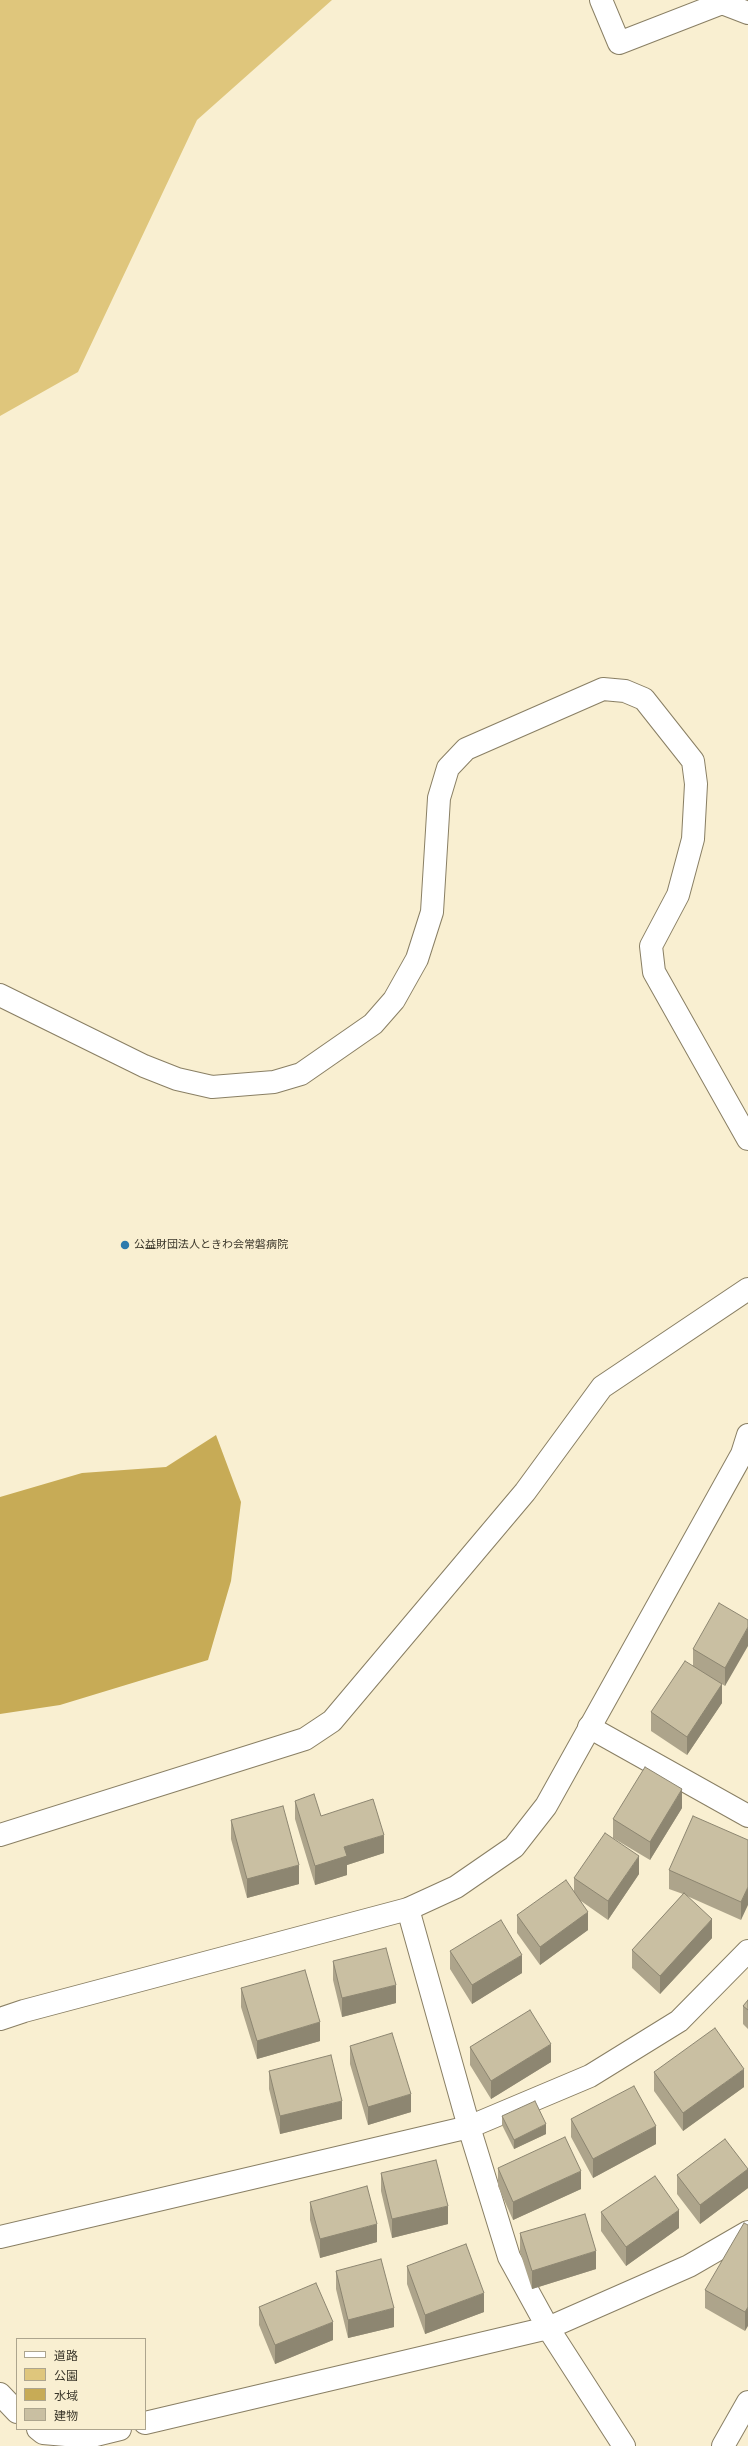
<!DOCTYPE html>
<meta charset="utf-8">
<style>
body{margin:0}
#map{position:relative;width:748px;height:2446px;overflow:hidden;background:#f9efd1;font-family:"Fira Sans","Noto Sans JP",sans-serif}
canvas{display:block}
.legend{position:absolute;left:16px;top:2338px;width:130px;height:92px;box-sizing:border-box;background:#f9efd1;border:1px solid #ada58e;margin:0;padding:5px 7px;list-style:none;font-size:12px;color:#3a362a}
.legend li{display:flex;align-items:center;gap:8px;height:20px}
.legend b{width:20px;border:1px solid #ada58e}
</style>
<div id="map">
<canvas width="748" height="2446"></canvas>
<ul class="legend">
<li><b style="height:5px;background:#fff"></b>道路</li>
<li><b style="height:11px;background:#dfc67c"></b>公園</li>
<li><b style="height:11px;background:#c7ab56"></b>水域</li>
<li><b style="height:11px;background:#c9bfa2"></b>建物</li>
</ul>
</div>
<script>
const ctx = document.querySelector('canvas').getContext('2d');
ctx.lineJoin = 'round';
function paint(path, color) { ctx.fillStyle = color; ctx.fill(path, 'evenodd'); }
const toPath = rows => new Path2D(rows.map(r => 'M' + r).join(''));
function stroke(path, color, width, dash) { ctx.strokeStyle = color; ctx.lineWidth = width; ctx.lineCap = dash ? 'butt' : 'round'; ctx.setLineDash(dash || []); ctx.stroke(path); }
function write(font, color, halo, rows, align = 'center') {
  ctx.font = font + ' "Fira Sans","Noto Sans JP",sans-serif'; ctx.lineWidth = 3; ctx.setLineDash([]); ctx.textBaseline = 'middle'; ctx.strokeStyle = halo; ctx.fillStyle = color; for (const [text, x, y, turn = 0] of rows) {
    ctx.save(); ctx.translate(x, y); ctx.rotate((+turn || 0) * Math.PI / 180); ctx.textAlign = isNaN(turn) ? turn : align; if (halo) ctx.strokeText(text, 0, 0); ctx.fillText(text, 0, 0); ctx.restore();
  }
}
paint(toPath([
 [0,0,332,0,197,120,78,372,0,416]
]), '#dfc67c');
paint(toPath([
 [216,1435,241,1502,231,1581,208,1660,60,1705,0,1714,0,1497,82,1473,166,1467]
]), '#c7ab56');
const minor = toPath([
 [601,0,619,43,722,3,748,13],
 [0,995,144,1066,177,1079,212,1087,274,1082,301,1074,373,1024,394,1000,417,959,432,912,439,798,448,768,466,749,603,689,625,691,644,699,693,761,696,784,693,839,678,895,651,946,654,972,748,1139],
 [589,1727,748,1816],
 [0,1835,305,1739,332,1721,525,1492,602,1387,748,1289],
 [408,1909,469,2127,509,2257,548,2328,624,2446],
 [0,2237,469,2127,590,2076,679,2021,748,1951],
 [0,2394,17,2412],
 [145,2423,548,2328,689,2266,748,2232],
 [38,2429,43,2433,88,2437,120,2429],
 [723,2446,748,2402]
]);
const tertiary = toPath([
 [0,2019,24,2011,408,1909,456,1887,514,1847,546,1806,742,1454,748,1435]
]);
stroke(minor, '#897f64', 24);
stroke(tertiary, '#897f64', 24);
stroke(minor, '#fff', 22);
stroke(tertiary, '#fff', 22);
paint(toPath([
 [748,1620,725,1686,722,1684,722,1703,687,1755,651,1731,651,1712,693,1665,693,1649],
 [295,1801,321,1816,384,1853,347,1865,347,1875,315,1885,295,1819],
 [682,1808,650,1860,613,1838,613,1819],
 [231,1820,299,1884,247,1898,231,1839],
 [748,1840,741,1920,687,1896,712,1938,660,1994,632,1968,632,1950,683,1894,669,1889,669,1870],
 [639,1874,608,1920,581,1901,588,1930,540,1965,517,1933,517,1915,574,1891,574,1878],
 [450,1951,522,1973,472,2004,450,1969],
 [333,1961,396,2003,342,2017,333,1980],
 [241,1988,320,2041,257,2059,241,2007],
 [748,2000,748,2029,743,2024,743,2006],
 [350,2046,411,2112,368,2125,350,2064],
 [470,2047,551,2062,491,2099,470,2065],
 [269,2071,342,2119,280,2134,269,2089],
 [654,2072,744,2087,683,2131,654,2091],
 [502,2116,546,2134,514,2149,502,2125],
 [571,2119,656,2144,593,2178,571,2137],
 [498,2168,581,2189,513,2220,498,2186],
 [748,2169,748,2188,700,2224,677,2194,677,2175],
 [381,2173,448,2224,392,2238,381,2191],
 [310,2202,377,2242,320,2258,310,2220],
 [601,2212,679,2228,626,2266,601,2231],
 [748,2225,745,2331,705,2308,705,2290],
 [520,2233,596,2269,532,2289,520,2252],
 [407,2266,484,2312,425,2334,407,2284],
 [336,2271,394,2327,348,2338,336,2289],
 [259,2307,333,2340,275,2364,259,2325]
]), '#ada48b');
paint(toPath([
 [748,1627,748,1646,725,1686,725,1668],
 [722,1684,722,1703,687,1755,687,1737],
 [682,1789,682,1808,650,1860,650,1842],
 [384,1835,384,1853,347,1865,347,1875,315,1885,315,1866,344,1847],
 [639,1856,639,1874,608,1920,608,1901],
 [299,1865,299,1884,247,1898,247,1879],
 [748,1887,748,1905,741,1920,741,1902],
 [588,1912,588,1930,540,1965,540,1947],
 [712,1919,712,1938,660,1994,660,1976],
 [522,1955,522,1973,472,2004,472,1985],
 [396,1985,396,2003,342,2017,342,1998],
 [320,2022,320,2041,257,2059,257,2041],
 [551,2044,551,2062,491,2099,491,2081],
 [744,2069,744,2087,683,2131,683,2113],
 [411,2094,411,2112,368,2125,368,2107],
 [342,2101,342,2119,280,2134,280,2116],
 [546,2124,546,2134,514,2149,514,2140],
 [656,2126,656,2144,593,2178,593,2159],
 [748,2169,748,2188,700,2224,700,2205],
 [581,2171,581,2189,513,2220,513,2202],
 [448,2206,448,2224,392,2238,392,2219],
 [679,2210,679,2228,626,2266,626,2247],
 [377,2224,377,2242,320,2258,320,2239],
 [596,2251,596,2269,532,2289,532,2271],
 [484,2293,484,2312,425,2334,425,2315],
 [748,2307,748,2326,745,2331,745,2312],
 [394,2308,394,2327,348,2338,348,2320],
 [333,2322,333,2340,275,2364,275,2345]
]), '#8d8671');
const building = toPath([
 [719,1603,748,1620,748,1627,725,1668,693,1649,719,1603],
 [685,1661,722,1684,687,1737,651,1712,685,1661],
 [645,1767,682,1789,650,1842,613,1819,645,1767],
 [314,1794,321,1816,373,1799,384,1835,344,1847,347,1856,315,1866,295,1801,314,1794],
 [283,1806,299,1865,247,1879,231,1820,283,1806],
 [693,1816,748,1840,748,1887,741,1902,669,1870,693,1816],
 [605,1833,639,1856,608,1901,574,1878,605,1833],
 [566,1880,588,1912,540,1947,517,1915,566,1880],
 [684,1893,712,1919,660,1976,632,1950,684,1893],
 [501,1920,522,1955,472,1985,450,1951,501,1920],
 [386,1948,396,1985,342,1998,333,1961,386,1948],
 [305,1970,320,2022,257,2041,241,1988,305,1970],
 [748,2000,748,2010,743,2006,748,2000],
 [530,2010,551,2044,491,2081,470,2047,530,2010],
 [715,2028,744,2069,683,2113,654,2072,715,2028],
 [392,2033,411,2094,368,2107,350,2046,392,2033],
 [331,2055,342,2101,280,2116,269,2071,331,2055],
 [634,2086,656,2126,593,2159,571,2119,634,2086],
 [535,2101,546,2124,514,2140,502,2116,535,2101],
 [565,2137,581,2171,513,2202,498,2168,565,2137],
 [725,2139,748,2169,700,2205,677,2175,725,2139],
 [436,2160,448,2206,392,2219,381,2173,436,2160],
 [655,2176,679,2210,626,2247,601,2212,655,2176],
 [367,2186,377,2224,320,2239,310,2202,367,2186],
 [585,2214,596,2251,532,2271,520,2233,585,2214],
 [744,2223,748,2225,748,2307,745,2312,705,2290,744,2223],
 [466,2244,484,2293,425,2315,407,2266,466,2244],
 [381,2259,394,2308,348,2320,336,2271,381,2259],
 [316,2283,333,2322,275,2345,259,2307,316,2283]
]);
paint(building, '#c9bfa2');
stroke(building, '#8d8671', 1);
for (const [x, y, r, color] of [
 [125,1245,5,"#2d7aac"]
]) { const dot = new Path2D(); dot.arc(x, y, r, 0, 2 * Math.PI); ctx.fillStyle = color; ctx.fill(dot); stroke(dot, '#f9efd1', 1.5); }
write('11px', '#3a362a', '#f9efd1', [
 ["公益財団法人ときわ会常磐病院",134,1245]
], 'left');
</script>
